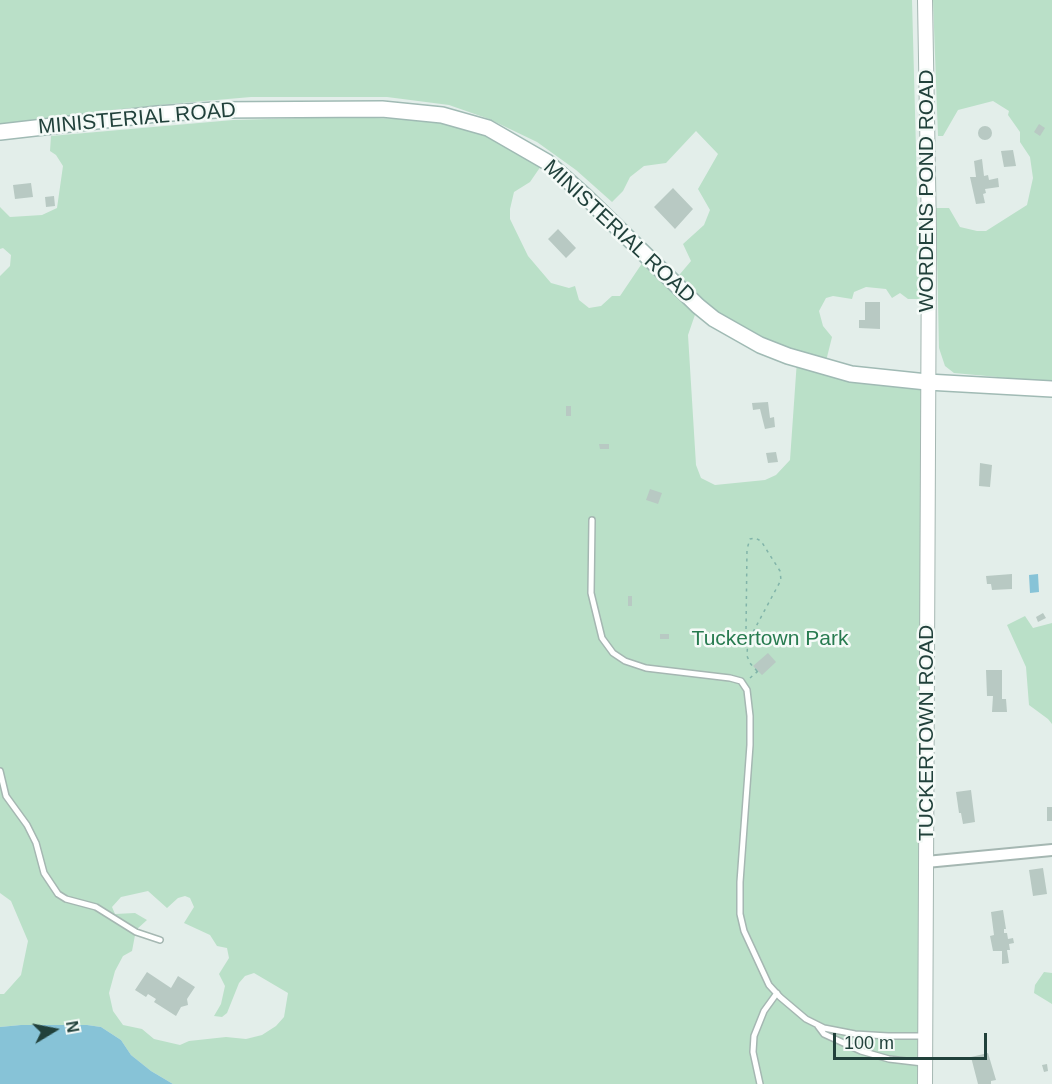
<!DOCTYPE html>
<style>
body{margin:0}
#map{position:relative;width:1052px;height:1084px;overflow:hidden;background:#e3eeea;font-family:Arial,sans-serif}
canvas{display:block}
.north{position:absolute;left:24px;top:1000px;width:60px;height:60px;-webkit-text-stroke:4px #f4faf7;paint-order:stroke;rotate:80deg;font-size:16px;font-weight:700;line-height:24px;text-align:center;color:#21413b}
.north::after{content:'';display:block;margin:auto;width:21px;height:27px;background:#21413b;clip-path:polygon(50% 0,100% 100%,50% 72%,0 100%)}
.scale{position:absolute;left:833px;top:1033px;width:154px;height:27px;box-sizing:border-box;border:3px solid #21413b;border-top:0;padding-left:8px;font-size:18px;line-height:21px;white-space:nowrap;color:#21413b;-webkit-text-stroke:4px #f4faf7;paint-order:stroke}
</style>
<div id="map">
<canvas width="1052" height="1084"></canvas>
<div class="north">N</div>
<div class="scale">100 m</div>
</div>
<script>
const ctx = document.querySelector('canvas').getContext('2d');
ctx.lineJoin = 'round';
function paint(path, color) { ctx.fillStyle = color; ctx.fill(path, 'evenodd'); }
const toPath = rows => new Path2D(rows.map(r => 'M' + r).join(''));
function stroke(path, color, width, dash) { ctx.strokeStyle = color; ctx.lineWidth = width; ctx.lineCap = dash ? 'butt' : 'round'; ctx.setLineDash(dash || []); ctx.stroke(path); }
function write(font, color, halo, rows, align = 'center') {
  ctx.font = font + ' Arial,sans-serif'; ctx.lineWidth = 5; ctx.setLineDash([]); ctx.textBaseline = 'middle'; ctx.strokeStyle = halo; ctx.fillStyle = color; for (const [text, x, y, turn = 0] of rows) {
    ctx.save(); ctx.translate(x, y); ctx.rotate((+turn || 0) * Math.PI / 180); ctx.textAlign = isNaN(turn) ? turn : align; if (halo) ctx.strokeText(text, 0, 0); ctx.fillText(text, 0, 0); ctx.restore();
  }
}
paint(toPath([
 [0,0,912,0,920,299,908,299,900,293,892,298,886,289,866,287,854,292,852,299,833,296,826,298,819,311,823,326,832,337,825,365,929,382,926,1084,173,1084,151,1071,131,1055,121,1040,101,1027,87,1025,21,1025,0,1027,0,994,4,994,21,975,28,941,11,901,0,893,0,276,10,266,11,255,3,248,0,249,0,207,10,217,42,215,57,208,63,166,56,155,50,151,51,136,233,120,340,117,444,120,471,128,504,143,541,166,530,182,514,192,510,209,510,219,528,256,551,283,569,288,575,286,579,300,589,308,601,306,612,296,620,296,647,256,675,280,691,261,683,244,704,225,710,210,698,189,718,154,696,131,666,163,644,166,630,177,623,191,612,202,576,170,537,142,489,119,449,105,387,97,251,97,159,105,0,124],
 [698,306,797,360,790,460,776,475,765,480,715,485,701,478,696,465,688,335],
 [148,891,167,908,178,898,185,896,190,898,194,907,184,923,210,935,217,946,227,948,229,958,219,974,225,986,221,1004,214,1016,222,1017,227,1013,239,983,245,976,254,973,288,993,284,1017,276,1026,262,1035,246,1039,226,1037,189,1041,180,1045,154,1039,142,1029,123,1025,113,1011,109,993,115,971,123,956,132,951,136,930,147,920,135,913,115,914,112,907,121,897],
 [933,0,1052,0,1052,382,954,373,945,366,939,348,936,208,949,208,960,227,977,231,986,231,1027,205,1033,178,1030,157,1020,142,1020,132,1008,115,1009,111,993,101,958,110,943,136,938,136],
 [1025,616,1033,628,1052,623,1052,724,1048,719,1029,705,1026,667,1007,625],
 [1044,972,1052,973,1052,1004,1034,993,1035,985]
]), '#bae0c8');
paint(toPath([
 [1038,574,1039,592,1030,593,1029,575],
 [21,1025,87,1025,101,1027,121,1040,131,1055,151,1071,173,1084,0,1084,0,1027]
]), '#87c3d7');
paint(toPath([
 [1039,124,1045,128,1040,136,1034,132],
 '978 133a7 7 0 1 1 14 0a7 7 0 1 1-14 0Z',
 [1013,150,1016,166,1004,167,1001,151],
 [982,159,984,176,988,175,989,180,998,178,999,187,985,189,986,193,983,194,985,203,976,204,970,177,976,177,974,161],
 [31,183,33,197,15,199,13,185],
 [673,188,693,209,675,229,654,207],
 [54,196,55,206,46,207,45,197],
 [558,229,576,248,566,258,548,239],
 [865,302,880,302,880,329,859,328,859,320,865,320],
 [768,402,770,418,774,417,775,427,765,429,760,409,753,410,752,403],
 [566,406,571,406,571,416,566,416],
 [599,444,609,444,609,449,600,449],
 [776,452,778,462,768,463,766,453],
 [980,463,992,465,990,487,979,486],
 [650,489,662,493,658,504,646,500],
 [1012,574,1012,589,992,590,991,584,987,584,986,576],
 [628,596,632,596,632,606,628,606],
 [1043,613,1046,618,1038,622,1036,617],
 [660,634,669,634,669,639,660,639],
 [768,653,776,662,762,675,753,666],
 [986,670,1002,670,1002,699,1006,699,1007,712,992,712,993,696,987,696],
 [971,790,975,822,963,824,961,813,959,813,956,792],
 [1047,807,1052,807,1052,821,1047,821],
 [1043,868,1047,894,1033,896,1029,870],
 [1003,910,1006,929,1004,929,1004,933,1007,933,1008,939,1013,938,1014,943,1009,944,1010,950,1007,950,1009,963,1002,964,1002,951,993,951,990,936,994,935,991,912],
 [147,972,171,988,178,976,195,987,187,999,188,1005,181,1007,176,1016,154,1002,156,999,148,994,146,997,135,990],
 [988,1053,996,1080,991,1081,991,1084,978,1084,971,1057],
 [1047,1064,1048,1071,1044,1072,1042,1065]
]), '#b8c9c3');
const service = toPath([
 [592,520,591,593,602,638,613,653,625,661,646,668,730,678,741,681,747,690,750,716,750,745,740,882,740,914,744,931,769,985,780,997,806,1019,824,1028,855,1034,888,1036,924,1036],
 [0,771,6,796,27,825,36,843,44,873,58,894,66,899,96,907,136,932,160,940],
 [818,1026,824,1034,861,1051,889,1059,923,1063],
 [760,1084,753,1052,754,1036,764,1011,777,993]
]);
const minor = toPath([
 [926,862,1052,850]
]);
const tertiary = toPath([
 [925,0,929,234,925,1084]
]);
const secondary = toPath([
 [0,132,157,114,215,110,382,109,442,115,488,128,547,162,584,195,698,306,714,319,760,345,788,356,851,374,927,382,1052,389]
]);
stroke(service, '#a5b7b2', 8);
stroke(minor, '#a5b7b2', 14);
stroke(tertiary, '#a5b7b2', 16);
stroke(secondary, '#a0bab4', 18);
stroke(toPath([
 [748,636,746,631,747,549,750,539,755,538,761,541,780,571,781,580,753,632,748,636,747,656,750,663,757,671],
 [750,678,758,671]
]), '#81b4a9', 1.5, [3, 4.5]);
stroke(service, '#fff', 5);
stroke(minor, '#fff', 10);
stroke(tertiary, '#fff', 14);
stroke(secondary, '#fff', 15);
write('21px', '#21413b', '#f4faf7', [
 ["MINISTERIAL ROAD",137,119,-5],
 ["WORDENS POND ROAD",927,191,-90],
 ["MINISTERIAL ROAD",619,232,43],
 ["TUCKERTOWN ROAD",927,733,-90]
]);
write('21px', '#287b50', '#f4faf7', [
 ["Tuckertown Park",770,639]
]);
</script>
